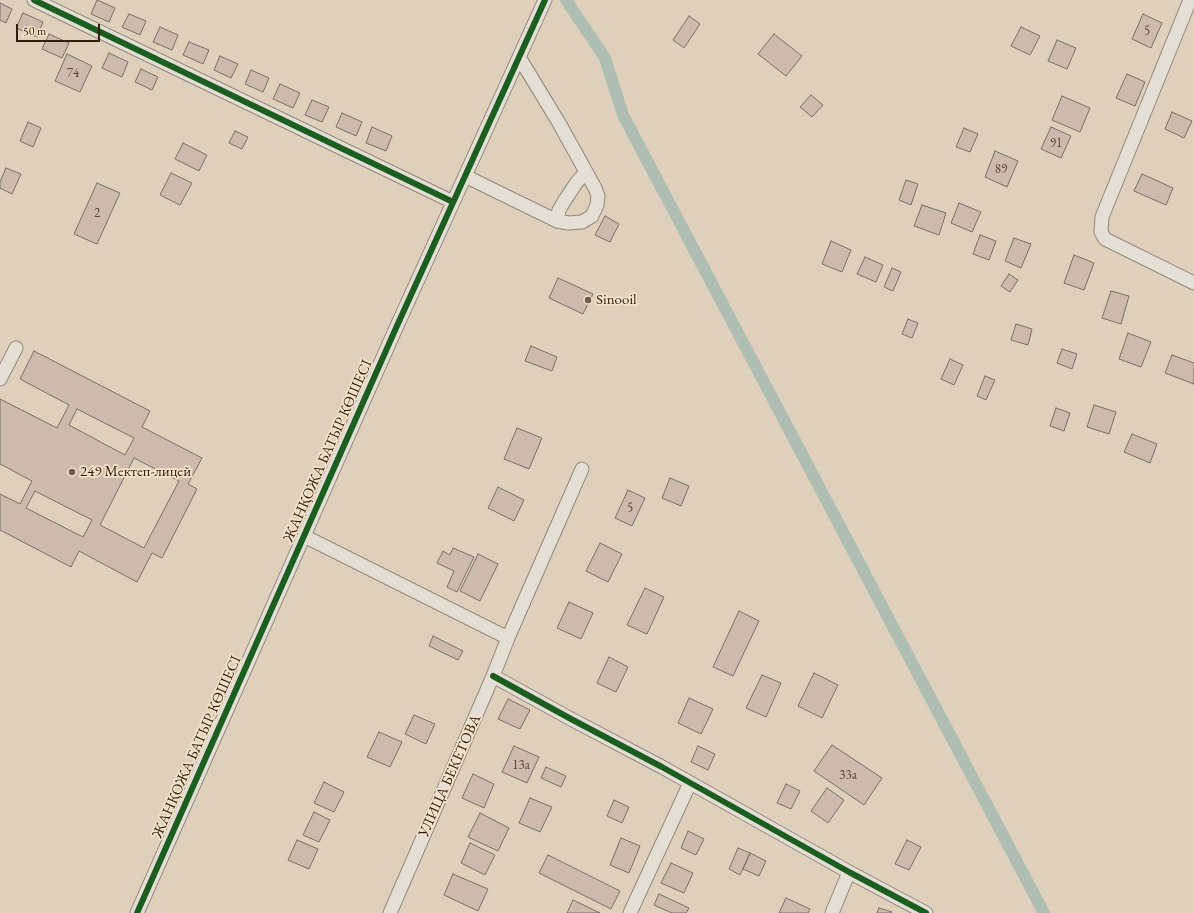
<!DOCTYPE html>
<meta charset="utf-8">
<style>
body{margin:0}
#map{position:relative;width:1194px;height:913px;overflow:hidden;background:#dfd0bc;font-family:"EB Garamond",serif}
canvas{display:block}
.scale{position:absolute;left:16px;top:24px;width:84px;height:18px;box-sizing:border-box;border:2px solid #2f1e0e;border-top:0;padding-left:5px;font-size:12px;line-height:14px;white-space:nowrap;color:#2f1e0e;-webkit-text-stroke:3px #f4e2ca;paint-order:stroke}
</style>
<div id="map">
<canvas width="1194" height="913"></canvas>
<div class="scale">50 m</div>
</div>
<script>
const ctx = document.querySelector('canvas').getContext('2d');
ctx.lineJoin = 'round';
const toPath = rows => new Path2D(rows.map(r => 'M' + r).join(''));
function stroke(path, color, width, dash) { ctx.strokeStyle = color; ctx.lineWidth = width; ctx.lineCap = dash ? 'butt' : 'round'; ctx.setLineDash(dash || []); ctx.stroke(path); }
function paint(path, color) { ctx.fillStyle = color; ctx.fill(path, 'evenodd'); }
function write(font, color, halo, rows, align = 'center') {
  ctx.font = font + ' "EB Garamond",serif'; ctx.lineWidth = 3.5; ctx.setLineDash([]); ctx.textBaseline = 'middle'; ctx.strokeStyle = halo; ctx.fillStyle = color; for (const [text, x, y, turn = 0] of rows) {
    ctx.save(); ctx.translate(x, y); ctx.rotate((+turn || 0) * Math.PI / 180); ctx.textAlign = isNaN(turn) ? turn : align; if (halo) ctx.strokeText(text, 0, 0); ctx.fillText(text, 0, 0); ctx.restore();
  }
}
stroke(toPath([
 [566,0,605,58,623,115,1044,913]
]), '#afbeb3', 12);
const building = toPath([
 [97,0,115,8,109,22,91,14,97,0],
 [0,3,12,9,6,23,0,20,0,3],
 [23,13,43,22,37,37,16,28,23,13],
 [129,14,146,21,140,35,122,27,129,14],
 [1143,14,1162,23,1151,48,1132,39,1143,14],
 [689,16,700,24,684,48,673,40,689,16],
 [160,27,178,35,172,50,153,42,160,27],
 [1021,27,1040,36,1030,55,1011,46,1021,27],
 [49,34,69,43,62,58,42,49,49,34],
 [774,34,802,56,786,76,758,54,774,34],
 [1057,40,1076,48,1067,69,1048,61,1057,40],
 [189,42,209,50,203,64,183,55,189,42],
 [109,53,128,62,122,77,102,68,109,53],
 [67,54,92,66,80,92,55,81,67,54],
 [220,56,238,64,231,78,214,70,220,56],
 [141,69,158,77,152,90,135,82,141,69],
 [251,70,269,78,263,92,245,84,251,70],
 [1127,74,1145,82,1135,106,1116,98,1127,74],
 [280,84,300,93,293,108,273,99,280,84],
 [811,95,823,105,812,117,800,107,811,95],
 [1062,96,1090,108,1080,132,1052,120,1062,96],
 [312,100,329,107,322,122,305,115,312,100],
 [1172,112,1192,121,1184,138,1165,129,1172,112],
 [342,113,362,122,356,136,336,127,342,113],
 [28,122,41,128,33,147,20,141,28,122],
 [372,127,392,136,386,151,366,143,372,127],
 [1051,127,1071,136,1061,158,1041,149,1051,127],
 [964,128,978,134,970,152,956,147,964,128],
 [235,131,248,137,242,149,229,143,235,131],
 [183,143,207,155,199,171,175,159,183,143],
 [995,151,1018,161,1007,187,985,177,995,151],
 [6,168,21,174,12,194,0,188,0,182,6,168],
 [171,173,192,183,180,205,160,195,171,173],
 [1142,174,1173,188,1166,205,1134,191,1142,174],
 [906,180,918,184,911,205,899,200,906,180],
 [97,183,120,193,97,244,74,234,97,183],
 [959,203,981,212,972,232,951,223,959,203],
 [922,205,946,213,939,235,914,226,922,205],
 [605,216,619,224,610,242,595,235,605,216],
 [980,235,996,241,989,260,973,254,980,235],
 [1014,238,1031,244,1021,268,1005,261,1014,238],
 [831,241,851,250,842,272,822,264,831,241],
 [1074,255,1094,263,1084,290,1064,283,1074,255],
 [865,257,883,265,876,282,857,274,865,257],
 [892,268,901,272,893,291,884,287,892,268],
 [1009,274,1018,280,1010,292,1001,286,1009,274],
 [558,278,593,294,583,314,549,298,558,278],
 [1111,291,1129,296,1121,324,1102,318,1111,291],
 [908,319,918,323,912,338,902,334,908,319],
 [1016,324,1032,329,1028,345,1011,340,1016,324],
 [1128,333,1151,342,1141,367,1119,359,1128,333],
 [531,346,557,357,552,371,525,361,531,346],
 [1062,349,1077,354,1072,369,1057,363,1062,349],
 [34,351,150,411,142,427,202,458,188,484,197,489,162,558,152,553,137,582,79,551,71,567,0,530,0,494,20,504,32,481,0,464,0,399,57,428,69,405,20,379,34,351],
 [77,409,134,438,125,455,69,425,77,409],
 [134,458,179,481,144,548,100,525,134,458],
 [35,491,92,520,83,537,26,508,35,491],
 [1172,355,1194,363,1194,384,1165,373,1172,355],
 [950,359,963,365,954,385,941,379,950,359],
 [985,376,995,380,986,400,977,396,985,376],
 [1094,405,1116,412,1109,434,1087,427,1094,405],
 [1056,408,1070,413,1064,431,1050,426,1056,408],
 [517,428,542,438,529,469,504,459,517,428],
 [1132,434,1157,444,1150,463,1124,452,1132,434],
 [670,478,689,486,681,506,662,498,670,478],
 [498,487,524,500,514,521,488,508,498,487],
 [628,490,645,498,632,526,615,518,628,490],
 [600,543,622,554,608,582,586,571,600,543],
 [453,548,474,557,457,592,447,587,454,571,437,563,443,551,450,555,453,548],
 [478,554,498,564,480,601,460,591,478,554],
 [645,588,664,597,647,634,627,625,645,588],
 [569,602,593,613,581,639,557,628,569,602],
 [739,611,759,621,733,676,713,667,739,611],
 [433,636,463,651,458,660,429,646,433,636],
 [609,657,628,667,616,692,597,683,609,657],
 [814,673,838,685,822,718,798,706,814,673],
 [762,675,781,683,766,717,746,708,762,675],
 [689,698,713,709,701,734,678,723,689,698],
 [508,699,530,710,520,729,498,719,508,699],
 [414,715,435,724,426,744,405,734,414,715],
 [379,732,402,742,390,767,367,757,379,732],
 [832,745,882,778,864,805,814,771,832,745],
 [514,746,539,757,527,783,502,772,514,746],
 [698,746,715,754,708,770,691,762,698,746],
 [546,767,566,776,561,787,541,778,546,767],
 [473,774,494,784,484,808,462,798,473,774],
 [324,782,344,792,334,812,314,803,324,782],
 [786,784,800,791,791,809,777,803,786,784],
 [827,788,844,800,828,823,811,811,827,788],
 [530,798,552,807,540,832,519,823,530,798],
 [614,800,629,807,622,823,607,816,614,800],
 [314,812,330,820,319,842,303,835,314,812],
 [480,813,509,828,498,851,468,837,480,813],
 [688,831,704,839,696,855,681,848,688,831],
 [621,838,640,846,629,873,610,865,621,838],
 [297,840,318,849,309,869,288,860,297,840],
 [907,840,921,847,909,870,895,864,907,840],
 [470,843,495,855,485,875,461,863,470,843],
 [738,848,750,853,740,875,729,869,738,848],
 [750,853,766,861,759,876,743,869,750,853],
 [548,855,620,891,611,909,539,873,548,855],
 [671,863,693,873,684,893,661,883,671,863],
 [453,874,488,889,478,911,444,895,453,874],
 [659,894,689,908,686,913,672,913,654,905,659,894],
 [786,898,810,909,808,913,779,913,786,898],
 [573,900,600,913,567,913,573,900],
 [879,908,892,912,891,913,877,913,879,908]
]);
paint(building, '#cdbaac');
stroke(building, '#786e62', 1);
const minor = toPath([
 [34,0,453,202],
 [1190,0,1102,217,1101,232,1105,239,1194,283],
 [465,176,557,221,568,223,582,222,592,216,597,205,598,196,595,188,559,123,519,57],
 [557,221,559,210,565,200,577,182,586,172],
 [0,379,16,348],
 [304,536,508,638],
 [493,676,571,719,662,767,849,872,926,913],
 [137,913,396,328,545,0],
 [390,913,493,676,508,638,582,469],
 [630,913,690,783],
 [832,913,849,872]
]);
stroke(minor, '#918779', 15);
stroke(minor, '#e5ded4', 13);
stroke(toPath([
 [34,0,453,202],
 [493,676,571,719,662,767,849,872,926,913],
 [137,913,396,328,545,0]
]), '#1b5e20', 6);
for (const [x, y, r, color] of [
 [588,300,4,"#6d5c4b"],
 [72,472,4,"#6d5c4b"]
]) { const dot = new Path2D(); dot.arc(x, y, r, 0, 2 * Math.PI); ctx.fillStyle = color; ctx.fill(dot); stroke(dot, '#f4e2ca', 1.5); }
write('13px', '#574636', null, [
 ["5",1147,31],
 ["74",73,73],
 ["91",1056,143],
 ["89",1001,169],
 ["2",97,213],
 ["5",630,508],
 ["13а",521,765],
 ["33а",848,775]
]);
write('15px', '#2f1e0e', '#f4e2ca', [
 ["Sinooil",596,300],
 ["249 Мектеп-лицей",80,472]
], 'left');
write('15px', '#2f1e0e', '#f4e2ca', [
 ["ЖАНҚОЖА БАТЫР КӨШЕСІ",328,451,-66],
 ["ЖАНҚОЖА БАТЫР КӨШЕСІ",197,747,-66],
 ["УЛИЦА БЕКЕТОВА",450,776,-66]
]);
</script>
